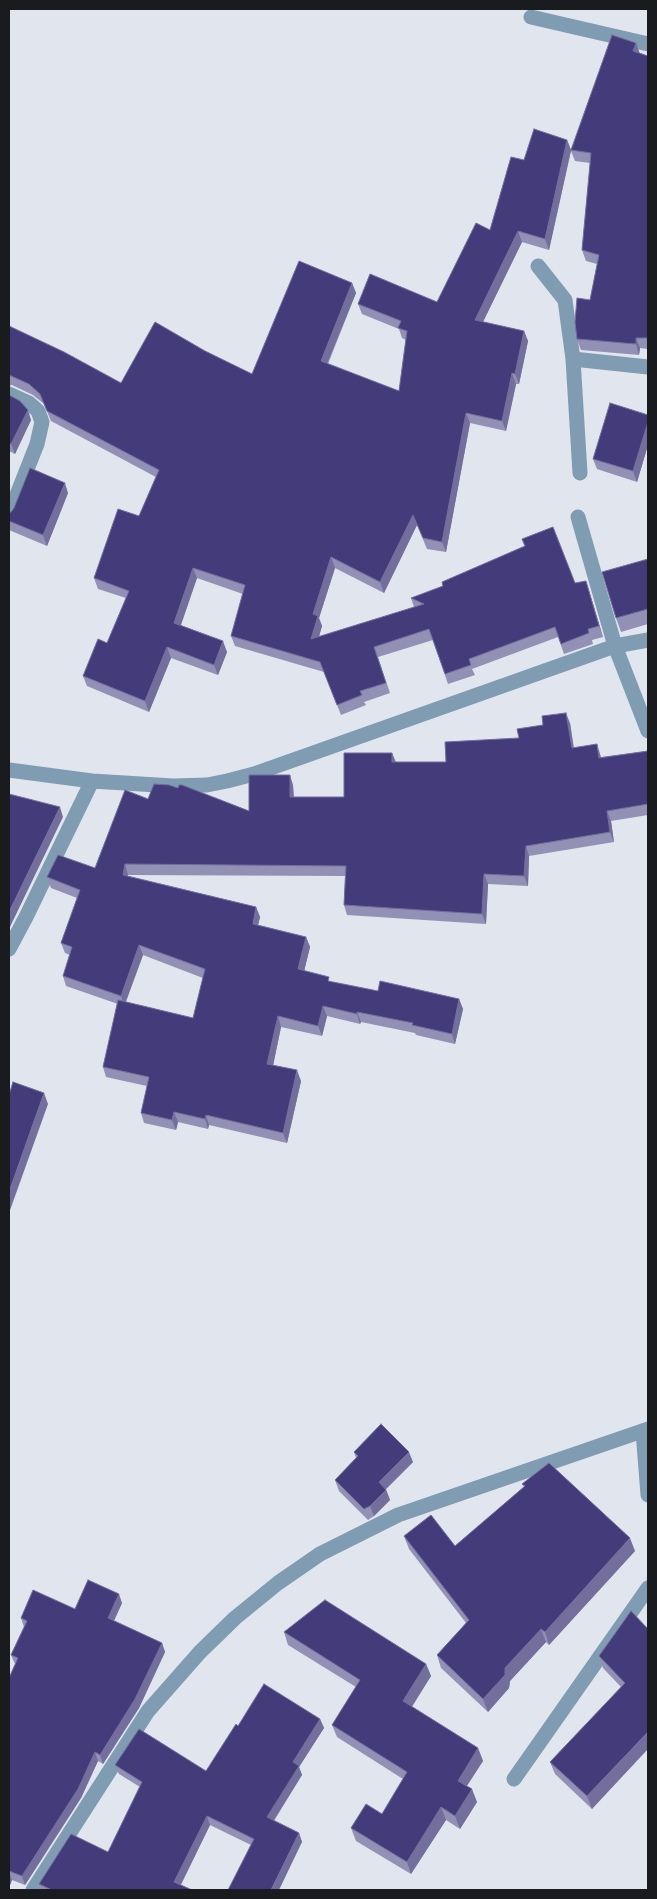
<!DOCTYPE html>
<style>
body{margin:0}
#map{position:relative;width:657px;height:1899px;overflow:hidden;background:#e1e5ed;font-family:"Libre Baskerville",serif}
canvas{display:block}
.frame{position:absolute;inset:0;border:10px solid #1a1b1e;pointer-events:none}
</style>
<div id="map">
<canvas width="657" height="1899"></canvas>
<div class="frame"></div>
</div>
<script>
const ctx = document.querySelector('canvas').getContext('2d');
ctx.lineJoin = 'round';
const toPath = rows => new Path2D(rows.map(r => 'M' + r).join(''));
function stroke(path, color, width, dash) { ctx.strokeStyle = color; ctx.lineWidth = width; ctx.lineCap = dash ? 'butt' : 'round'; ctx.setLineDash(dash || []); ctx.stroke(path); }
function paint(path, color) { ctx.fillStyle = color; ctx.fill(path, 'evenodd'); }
stroke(toPath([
 [531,17,648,44],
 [538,266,565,300,573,359,580,473],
 [573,359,648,367],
 [9,394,29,403,38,411,42,422,37,444,9,515],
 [578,517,615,646,648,731],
 [9,770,92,781,173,786,207,785,227,781,254,774,615,646,648,640],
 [9,949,26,917,92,781],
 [643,1431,648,1495],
 [514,1779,648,1588],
 [33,1890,148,1711,200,1652,235,1618,278,1583,320,1554,398,1515,648,1429]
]), '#7f9cb3', 15);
paint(toPath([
 [636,43,639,53,648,56,648,349,640,348,639,355,581,350,577,339,590,300,597,264,586,261,582,250,590,163,575,161,571,151,549,250,522,242,483,322,524,331,528,341,519,384,516,384,506,431,470,423,446,552,427,549,417,525,384,593,335,568,319,618,322,626,319,637,414,607,411,598,575,583,589,591,603,637,592,640,593,644,564,654,558,637,472,669,475,675,448,684,433,640,378,657,390,693,364,702,366,705,341,715,324,672,235,646,231,636,243,594,197,578,181,625,227,652,218,675,171,658,149,712,87,686,83,676,107,643,126,598,98,589,94,578,139,516,156,477,51,421,44,404,33,395,12,385,9,386,9,326,121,383,205,351,252,374,352,283,356,293,328,364,399,391,406,340,402,338,399,329,362,314,358,304,437,302,490,230,524,160,567,140,571,150],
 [9,395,31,420,15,454,9,451],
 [648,415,648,445,637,482,597,469,593,459],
 [68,493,47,546,9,530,9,513],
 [648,559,648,624,621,632,616,618],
 [570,723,574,748,600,754,601,757,648,751,648,815,611,821,614,842,529,856,528,886,488,884,486,924,347,915,344,905,345,876,128,875,128,876,256,907,260,917,258,925,306,937,310,947,304,971,331,982,378,991,459,999,463,1009,455,1044,416,1035,415,1033,361,1022,360,1024,327,1016,322,1036,281,1027,273,1066,301,1081,287,1143,209,1125,208,1129,178,1122,176,1130,144,1123,141,1113,147,1086,106,1077,103,1067,118,1004,66,986,63,976,70,955,65,953,61,943,77,898,51,888,47,877,95,868,148,799,178,788,249,811,293,785,294,797,344,797,392,753,396,762,446,762,519,738],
 [143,955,203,978,193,1018,126,1002],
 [354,1452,413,1462,386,1489,390,1500,374,1516,368,1520,339,1491,335,1480,356,1458],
 [522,1484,635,1551,549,1645,546,1642,510,1681,509,1688,488,1712,441,1668,437,1655,466,1623,409,1549,404,1536,455,1546,524,1487],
 [122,1603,114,1621,162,1643,165,1652,139,1708,103,1764,98,1761,81,1798,25,1885,12,1880,9,1888,9,1678,15,1664,11,1655,24,1627,21,1618],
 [648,1629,592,1809,555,1774,550,1762,621,1687,603,1668,599,1656],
 [284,1632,426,1664,431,1676,412,1707,478,1748,483,1761,467,1786,477,1802,460,1829,446,1820,411,1874,356,1841,351,1828,382,1814,403,1779,337,1737,332,1725,356,1687,288,1645],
 [320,1719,324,1728,299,1767,302,1775,274,1821,299,1833,302,1842,251,1845,210,1825,181,1885,192,1890,41,1890,39,1884,108,1852,140,1787,119,1774,115,1765,206,1771,238,1726]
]), '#9290b4');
paint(toPath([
 [636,43,640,54,633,51],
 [567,140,571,150,549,250,545,239],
 [518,231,522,242,479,330,475,320],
 [352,283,356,293,324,371,321,361],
 [524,331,528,341,519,384,515,374],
 [636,338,640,348,639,355,636,344],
 [512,373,516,384,506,431,502,421],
 [28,410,31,420,15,454,11,444],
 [466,413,470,423,446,552,442,542],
 [648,422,648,445,637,482,633,471],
 [65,483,68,493,47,546,43,535],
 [413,515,417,525,384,593,380,582],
 [331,557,335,568,319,618,322,626,315,650,311,639,313,614],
 [193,568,197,578,178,633,174,623],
 [586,581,589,591,603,637,599,626],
 [223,641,227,652,218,675,214,665],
 [167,647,171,658,149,712,145,701],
 [566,713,570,723,575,758,572,748],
 [597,744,600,754,602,768,599,758],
 [392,753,396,763,392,762],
 [290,775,293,785,294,807,290,797],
 [60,807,63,817,9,929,9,912],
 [607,811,611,821,614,842,610,832],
 [526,846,529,856,528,886,524,876],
 [125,864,128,875,127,885,123,875],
 [484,874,488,884,486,924,482,914],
 [256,907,260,917,256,934,253,924],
 [306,937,310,947,302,980,298,969],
 [139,945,143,955,124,1006,121,996],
 [459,999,463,1009,455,1044,452,1034],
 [323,1006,327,1016,322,1036,318,1026],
 [357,1012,361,1022,360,1024,357,1014],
 [278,1016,281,1027,271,1075,267,1064],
 [297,1070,301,1081,287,1143,283,1133],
 [44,1093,48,1104,9,1213,9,1192],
 [174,1112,178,1122,176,1130,172,1120],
 [206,1115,209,1125,208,1129,205,1119],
 [409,1452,413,1462,382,1493,379,1482],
 [386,1490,390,1500,374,1516,370,1506],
 [630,1538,635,1551,549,1645,545,1632],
 [119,1594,122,1603,111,1627,108,1618],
 [541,1629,546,1642,510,1681,509,1688,488,1712,483,1699,505,1668],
 [162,1643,165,1652,139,1708,103,1764,100,1755],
 [426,1664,431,1676,407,1714,403,1701],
 [320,1719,324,1728,299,1767,302,1775,270,1826,267,1817,293,1762],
 [648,1732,648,1749,592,1809,587,1796],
 [478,1748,483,1761,462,1793,458,1781],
 [95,1752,98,1761,81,1798,25,1885,22,1876],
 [472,1789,477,1802,460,1829,455,1816],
 [441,1807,446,1820,411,1874,407,1862],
 [207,1816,210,1825,178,1890,174,1882],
 [299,1833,302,1842,279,1890,271,1890],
 [9,1871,12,1880,9,1888]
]), '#736e9c');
const building = toPath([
 [612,35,636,43,633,51,648,56,648,338,636,338,636,344,577,339,575,322,577,298,590,300,599,255,582,250,591,153,571,150,612,35],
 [534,129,567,140,545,239,518,231,475,320,524,331,515,374,512,373,502,421,466,413,442,542,423,538,413,515,380,582,331,557,313,614,318,616,311,639,424,604,411,598,443,586,442,582,525,546,522,539,553,527,575,583,586,581,599,626,588,629,589,633,561,644,555,627,469,659,471,665,445,674,429,629,374,647,386,683,360,691,362,695,337,705,320,662,231,636,245,585,193,568,174,623,223,641,214,665,167,647,145,701,83,676,98,639,107,643,129,591,94,578,118,509,139,516,159,470,47,411,40,394,29,384,9,375,9,326,64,352,121,383,155,322,205,351,252,374,299,261,352,283,321,361,399,391,407,331,398,328,401,321,358,304,370,274,437,302,476,223,490,230,511,157,524,160,534,129],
 [9,395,20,401,28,410,11,444,9,443,9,395],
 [610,403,648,415,648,422,633,471,593,459,610,403],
 [30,468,65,483,43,535,9,521,9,513,11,512,14,508,30,468],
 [648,559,648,609,616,618,602,572,648,559],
 [566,713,572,748,597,744,599,758,648,751,648,804,607,811,610,832,526,846,524,876,484,874,482,914,344,905,346,866,125,864,123,875,256,907,253,924,306,937,298,969,329,977,328,981,378,991,380,981,459,999,452,1034,412,1025,413,1023,357,1012,357,1014,323,1006,318,1026,278,1016,267,1064,297,1070,283,1133,206,1115,205,1119,174,1112,172,1120,141,1113,149,1077,103,1067,118,1000,193,1018,205,969,139,945,121,996,63,976,72,947,61,943,80,890,47,877,58,855,95,868,125,790,148,799,154,784,169,785,178,788,179,785,182,785,249,811,249,775,290,775,290,797,344,797,344,753,392,753,392,762,446,762,445,742,519,738,517,729,543,725,542,716,566,713],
 [9,794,60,807,9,912,9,794],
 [13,1082,44,1093,9,1192,9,1095,13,1082],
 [381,1424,409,1452,379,1482,386,1490,370,1506,364,1509,335,1480,358,1456,354,1452,381,1424],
 [549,1463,630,1538,545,1632,541,1629,505,1668,505,1675,483,1699,437,1655,469,1620,404,1536,431,1515,455,1546,525,1486,522,1484,549,1463],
 [88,1580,119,1594,108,1618,162,1643,135,1699,100,1755,95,1752,78,1789,22,1876,9,1871,9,1678,18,1658,11,1655,27,1621,21,1618,33,1590,75,1609,88,1580],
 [325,1600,426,1664,403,1701,478,1748,458,1781,472,1789,455,1816,441,1807,407,1862,351,1828,366,1804,382,1814,407,1772,332,1725,360,1680,284,1632,325,1600],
 [631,1611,648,1629,648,1732,587,1796,550,1762,625,1683,599,1656,631,1611],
 [264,1684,320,1719,293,1762,299,1766,267,1817,299,1833,271,1890,228,1890,254,1839,207,1816,174,1882,192,1890,52,1890,39,1884,71,1834,108,1852,142,1782,115,1765,139,1729,206,1771,236,1724,238,1726,264,1684]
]);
paint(building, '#443b7a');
stroke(building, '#736e9c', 1);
</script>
